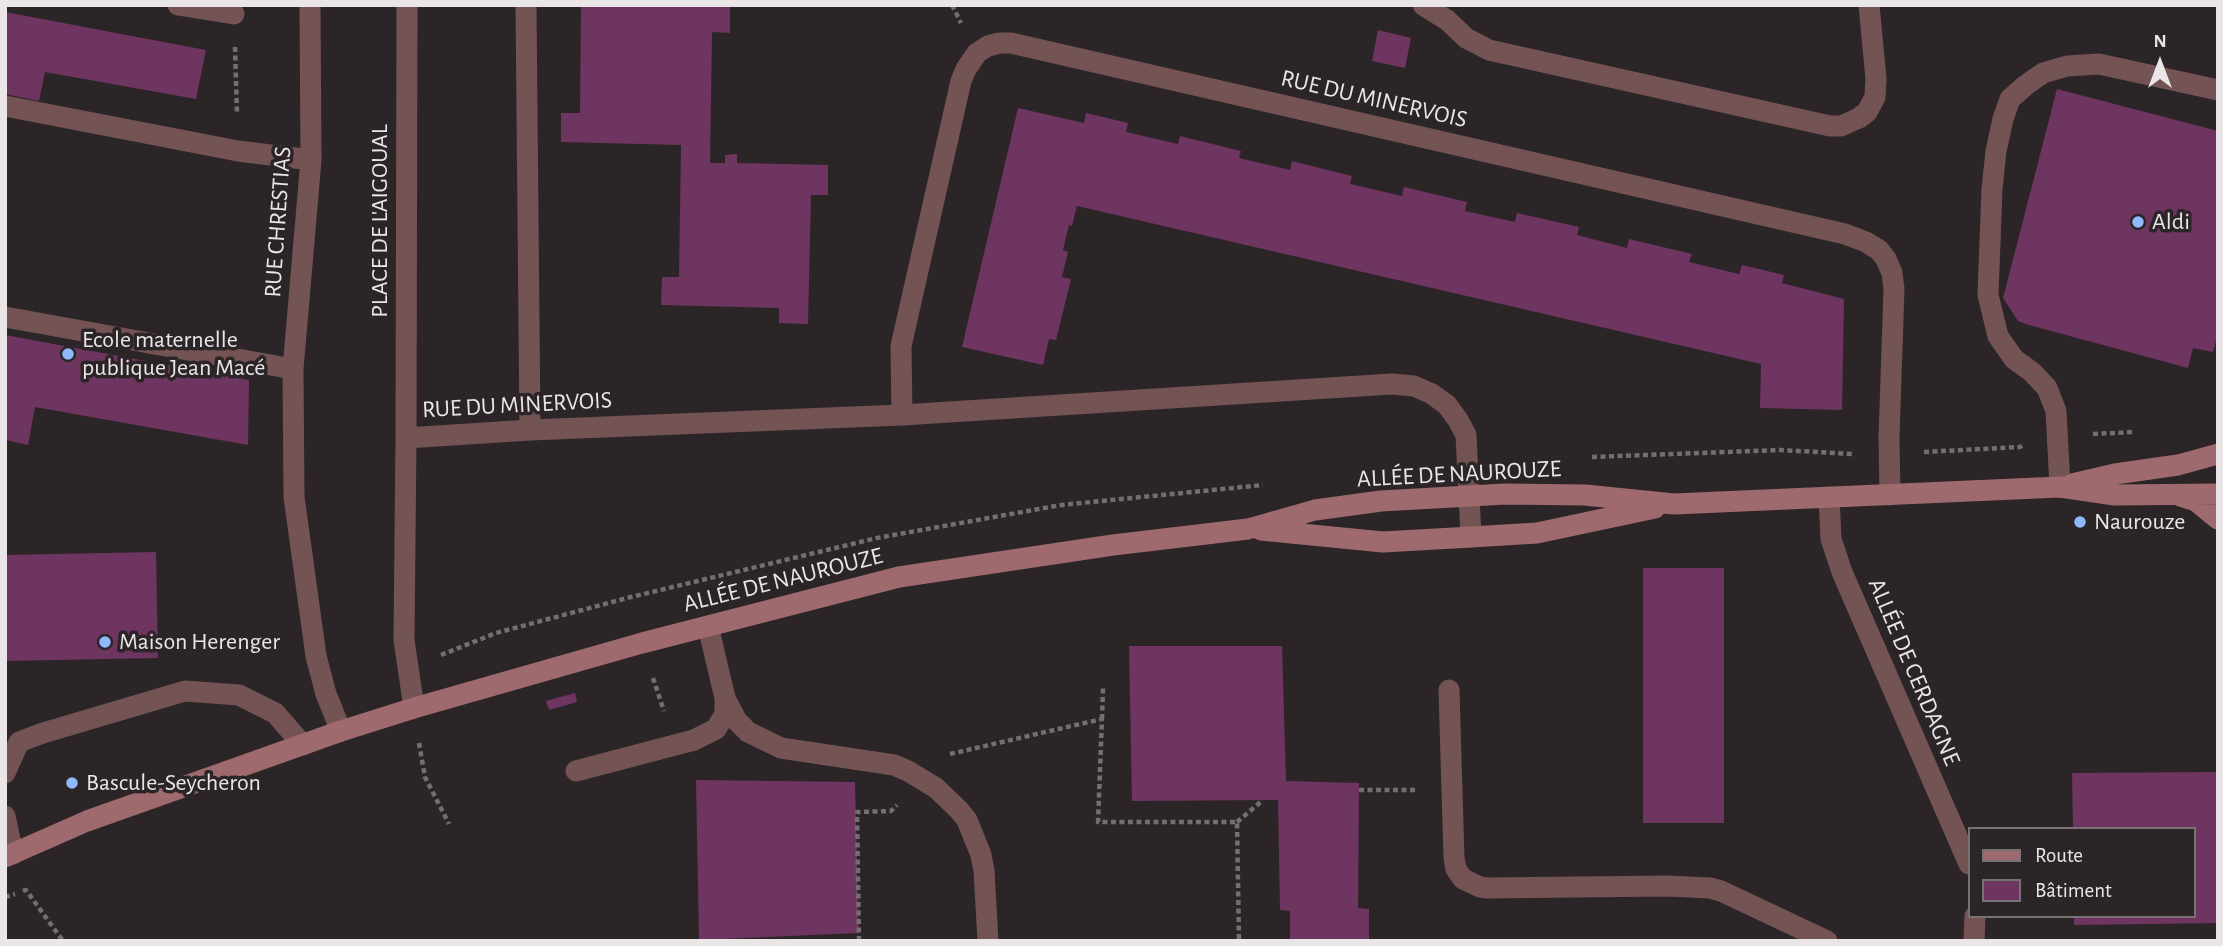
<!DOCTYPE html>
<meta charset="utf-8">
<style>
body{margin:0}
#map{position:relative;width:2223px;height:946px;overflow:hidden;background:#2c2527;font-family:"Alegreya Sans",sans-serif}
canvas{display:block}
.frame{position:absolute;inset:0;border:7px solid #eae5e7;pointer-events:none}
.legend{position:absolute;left:1968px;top:827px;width:228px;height:91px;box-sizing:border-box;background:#2c2527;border:2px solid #787274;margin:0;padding:9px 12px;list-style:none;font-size:21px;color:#eae5e7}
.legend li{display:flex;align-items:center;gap:14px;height:35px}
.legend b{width:35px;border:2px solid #787274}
.north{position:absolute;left:2125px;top:28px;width:70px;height:70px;-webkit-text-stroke:5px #2c2527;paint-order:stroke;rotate:0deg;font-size:19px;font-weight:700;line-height:28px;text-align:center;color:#eae5e7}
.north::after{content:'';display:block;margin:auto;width:24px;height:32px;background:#eae5e7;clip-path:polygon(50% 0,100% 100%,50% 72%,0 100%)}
</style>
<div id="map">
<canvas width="2223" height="946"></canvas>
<div class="frame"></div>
<ul class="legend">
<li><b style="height:9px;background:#9f6a6d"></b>Route</li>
<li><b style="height:19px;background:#6e3560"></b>Bâtiment</li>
</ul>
<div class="north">N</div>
</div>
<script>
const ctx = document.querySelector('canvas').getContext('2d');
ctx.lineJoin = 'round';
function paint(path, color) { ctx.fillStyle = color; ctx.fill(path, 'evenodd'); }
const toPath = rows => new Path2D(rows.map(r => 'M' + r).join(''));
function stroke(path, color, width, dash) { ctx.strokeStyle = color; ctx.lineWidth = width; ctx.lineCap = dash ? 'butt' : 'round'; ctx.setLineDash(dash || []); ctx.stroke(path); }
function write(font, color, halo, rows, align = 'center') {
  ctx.font = font + ' "Alegreya Sans",sans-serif'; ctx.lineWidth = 7; ctx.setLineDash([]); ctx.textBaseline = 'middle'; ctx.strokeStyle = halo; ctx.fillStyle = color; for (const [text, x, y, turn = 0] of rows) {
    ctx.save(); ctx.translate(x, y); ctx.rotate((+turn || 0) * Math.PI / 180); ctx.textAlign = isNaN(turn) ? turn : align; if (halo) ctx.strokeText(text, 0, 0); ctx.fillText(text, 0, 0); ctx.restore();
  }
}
paint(toPath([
 [581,5,730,5,730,33,712,32,710,163,725,163,725,155,737,154,737,163,828,165,828,195,811,195,808,324,779,323,779,308,661,305,662,277,679,277,681,145,561,142,561,113,580,113],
 [5,12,206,50,196,99,45,72,39,101,5,94],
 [1378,30,1411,38,1405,68,1372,61],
 [2057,89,2218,131,2218,334,2213,352,2193,348,2188,368,2029,325,2018,321,2003,298],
 [1018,108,1084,123,1086,113,1128,123,1126,132,1178,144,1180,136,1241,151,1239,158,1290,170,1292,161,1352,176,1350,184,1402,196,1404,187,1467,202,1465,211,1515,222,1517,213,1579,227,1577,235,1627,248,1629,239,1692,254,1689,262,1739,274,1742,265,1784,275,1782,283,1844,299,1842,410,1760,408,1761,364,1077,206,1072,226,1069,225,1063,250,1068,252,1062,277,1071,279,1056,340,1049,339,1043,365,962,347],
 [5,335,249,380,248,445,35,407,28,445,5,440],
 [156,552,158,658,5,661,5,555],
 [1643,568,1724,568,1724,823,1643,823],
 [1129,646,1282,646,1286,781,1359,783,1358,908,1369,909,1369,941,1290,941,1290,911,1280,910,1278,800,1132,801],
 [575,693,577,702,549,710,546,701],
 [2218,772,2218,923,2074,925,2074,916,2193,916,2193,829,2073,829,2072,773],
 [696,780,855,782,859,933,699,940]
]), '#6e3560');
stroke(toPath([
 [952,5,961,23],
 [235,47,237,115],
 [2093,434,2133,432],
 [1924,452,2020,447,2023,445],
 [1592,457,1780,450,1853,454],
 [441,655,496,633,631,597,877,538,1061,505,1263,485],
 [653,678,664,711],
 [1102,719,1103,688],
 [419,743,425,777,449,824],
 [950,754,1102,719,1098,822,1237,822,1239,941],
 [1359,790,1416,790],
 [1237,822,1263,800],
 [23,891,26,890,63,941],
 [5,897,15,894],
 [859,941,857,812,891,811,897,805]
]), '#746e70', 4.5, [5, 3.5]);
stroke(toPath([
 [178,5,234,14],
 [526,5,530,430],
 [1423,5,1447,20,1466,38,1489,50,1830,126,1841,126,1859,118,1867,112,1875,97,1876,79,1869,5],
 [902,415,901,346,961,81,966,69,977,53,988,46,999,43,1011,43,1845,234,1866,242,1879,250,1886,259,1892,273,1894,289,1889,437,1890,495],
 [406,438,407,5],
 [2060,487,2056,411,2047,388,2032,372,2014,359,1998,336,1988,295,1992,189,1996,151,2003,119,2010,99,2026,85,2043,73,2067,66,2099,64,2218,90],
 [708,626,725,698,737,721,748,732,781,748,894,765,908,771,936,788,959,810,967,820,981,855,984,871,988,941],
 [1449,690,1454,858,1456,869,1463,879,1480,887,1487,888,1667,886,1710,888,1721,891,1827,941],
 [414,708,404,640,406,438,530,430,902,415,1392,384,1414,386,1432,394,1447,405,1458,420,1466,435,1471,537],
 [576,771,694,740,716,729,725,714,725,698],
 [5,773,19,742,43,733,185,691,239,695,275,713,303,745],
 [5,816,13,854]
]), '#745354', 21);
stroke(toPath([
 [310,5,311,160,293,369,294,497,316,656,326,694,341,731],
 [5,106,238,151,311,160],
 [5,317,293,369],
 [1829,497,1831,539,1842,572,1969,864],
 [1974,941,1975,916]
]), '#745354', 21);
stroke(toPath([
 [2072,484,2115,474,2178,465,2218,454],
 [2180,496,2196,501,2218,519],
 [1261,530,1383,542,1471,537,1537,533,1655,508],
 [5,857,87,821,341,731,414,708,642,643,899,577,1113,545,1248,529,1315,510,1381,501,1505,494,1585,495,1674,504,2060,487,2115,495,2218,494]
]), '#9f6a6d', 21);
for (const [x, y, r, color] of [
 [2138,222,7,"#8fb8fd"],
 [68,354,7,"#8fb8fd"],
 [2080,522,7,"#8fb8fd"],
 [105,642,7,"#8fb8fd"],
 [72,783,7,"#8fb8fd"]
]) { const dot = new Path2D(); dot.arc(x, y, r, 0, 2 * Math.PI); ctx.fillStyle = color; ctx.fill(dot); stroke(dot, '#2c2527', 2.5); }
write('24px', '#eae5e7', '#2c2527', [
 ["RUE DU MINERVOIS",1374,99,13],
 ["PLACE DE L'AIGOUAL",380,221,-90],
 ["RUE CHRESTIAS",278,222,-86],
 ["RUE DU MINERVOIS",517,405,-3],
 ["ALLÉE DE NAUROUZE",1459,474,-3],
 ["ALLÉE DE NAUROUZE",783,580,-14],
 ["ALLÉE DE CERDAGNE",1914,672,67]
]);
write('24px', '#eae5e7', '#2c2527', [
 ["Aldi",2152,222],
 ["Ecole maternelle",82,340],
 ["publique Jean Macé",82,368],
 ["Naurouze",2094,522],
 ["Maison Herenger",119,642],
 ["Bascule-Seycheron",86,783]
], 'left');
</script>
